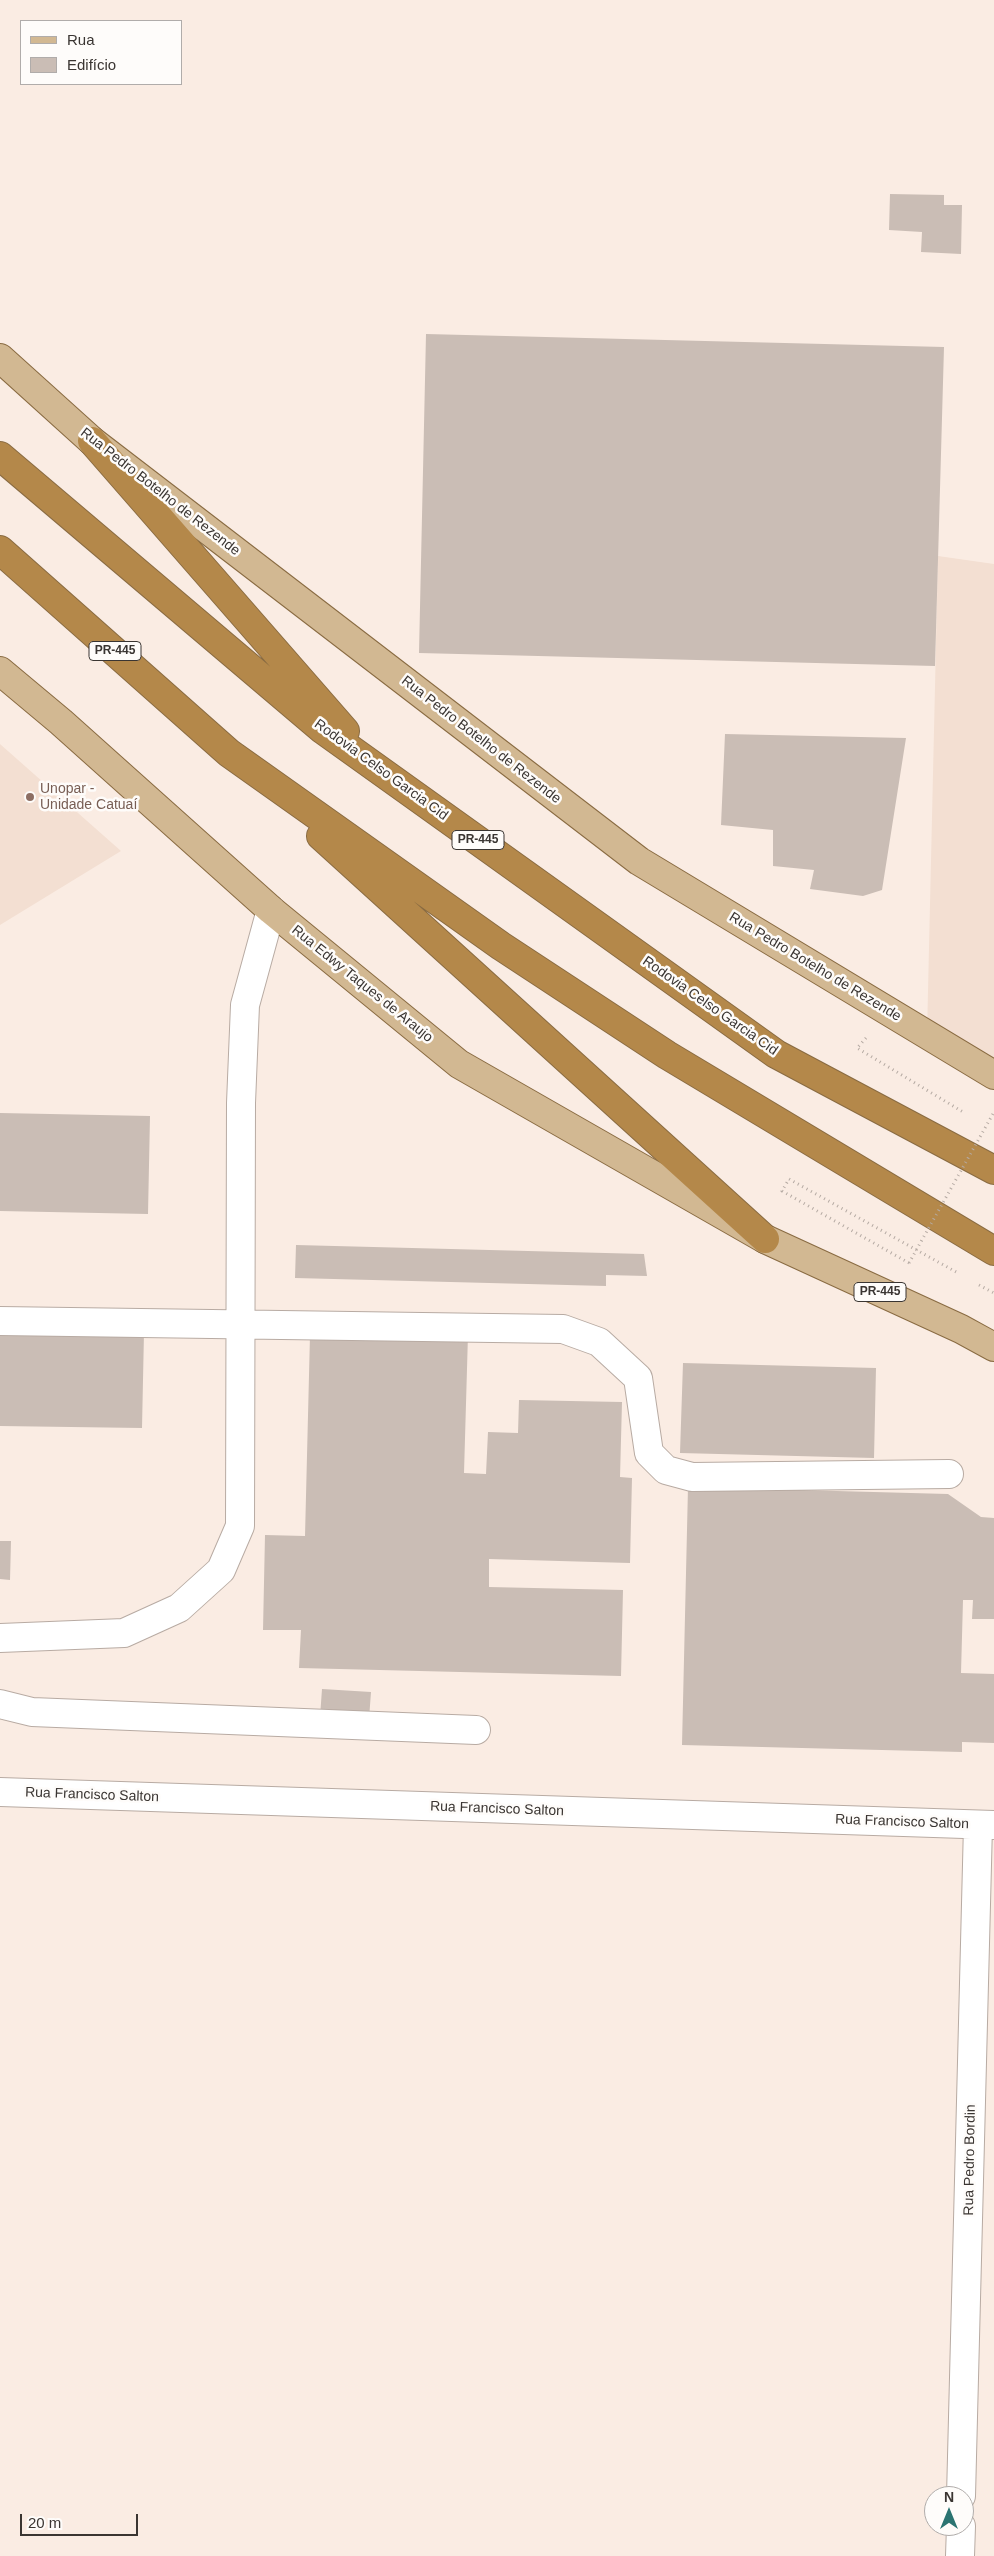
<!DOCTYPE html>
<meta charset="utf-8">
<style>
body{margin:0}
#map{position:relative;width:994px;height:2556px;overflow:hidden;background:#faece3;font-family:Helvetica,sans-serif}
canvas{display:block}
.legend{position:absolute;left:20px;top:20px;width:162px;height:65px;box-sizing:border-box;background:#fefcfa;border:1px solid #b0acaa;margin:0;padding:6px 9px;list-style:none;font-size:15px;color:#3a3532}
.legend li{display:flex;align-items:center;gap:10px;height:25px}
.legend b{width:25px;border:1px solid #b0acaa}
.north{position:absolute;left:924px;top:2486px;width:50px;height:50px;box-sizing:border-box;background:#fefcfa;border:1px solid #b0acaa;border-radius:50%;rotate:0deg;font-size:14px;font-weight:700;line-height:20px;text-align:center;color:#3a3532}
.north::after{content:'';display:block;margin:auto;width:18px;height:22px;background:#2b7471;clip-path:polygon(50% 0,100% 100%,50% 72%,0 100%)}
.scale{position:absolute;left:20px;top:2514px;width:118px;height:22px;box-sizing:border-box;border:2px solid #3a3532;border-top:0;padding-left:6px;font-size:15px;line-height:18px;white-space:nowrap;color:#3a3532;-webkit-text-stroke:4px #fefcfa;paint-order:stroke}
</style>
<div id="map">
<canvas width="994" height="2556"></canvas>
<ul class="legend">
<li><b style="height:6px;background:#d2b892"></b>Rua</li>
<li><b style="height:14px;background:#cabdb5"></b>Edifício</li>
</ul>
<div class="north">N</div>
<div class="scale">20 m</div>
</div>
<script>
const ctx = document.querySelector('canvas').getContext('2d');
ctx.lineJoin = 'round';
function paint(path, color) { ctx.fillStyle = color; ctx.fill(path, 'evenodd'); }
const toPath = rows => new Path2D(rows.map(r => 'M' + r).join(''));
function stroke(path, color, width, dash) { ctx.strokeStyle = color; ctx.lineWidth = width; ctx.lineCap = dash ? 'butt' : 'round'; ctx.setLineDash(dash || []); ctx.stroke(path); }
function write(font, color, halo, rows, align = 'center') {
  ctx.font = font + ' Helvetica,sans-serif'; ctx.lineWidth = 5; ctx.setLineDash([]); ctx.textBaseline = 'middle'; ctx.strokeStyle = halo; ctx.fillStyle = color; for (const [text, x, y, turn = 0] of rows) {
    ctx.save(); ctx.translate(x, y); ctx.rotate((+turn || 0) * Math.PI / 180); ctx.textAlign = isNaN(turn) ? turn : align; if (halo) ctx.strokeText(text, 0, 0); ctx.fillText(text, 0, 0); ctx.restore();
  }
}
paint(toPath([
 [938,556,994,564,994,1068,927,1035],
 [0,744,121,851,0,925]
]), '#f3dfd2');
paint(toPath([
 [890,194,944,195,944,205,962,205,961,254,921,252,922,232,889,230],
 [426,334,944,347,935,666,419,653],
 [725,734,906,738,882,890,863,896,810,889,814,870,773,866,773,830,721,825],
 [0,1113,150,1116,148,1214,0,1211],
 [296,1245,644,1254,647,1276,606,1275,606,1286,295,1278],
 [0,1330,144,1332,142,1428,0,1426],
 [468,1334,464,1473,486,1474,488,1432,518,1433,519,1400,622,1402,620,1477,632,1478,630,1563,489,1559,489,1587,623,1590,621,1676,299,1668,301,1630,263,1630,265,1535,305,1536,310,1335],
 [683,1363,876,1368,874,1458,680,1453],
 [688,1487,948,1494,981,1517,994,1518,994,1619,972,1619,973,1600,963,1600,961,1673,994,1674,994,1743,962,1742,962,1752,682,1745],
 [0,1541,11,1541,10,1580,0,1579],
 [322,1689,371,1692,369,1719,320,1717]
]), '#cabdb5');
const minor = toPath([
 [0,1321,563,1329,599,1342,638,1378,649,1453,666,1470,692,1477,949,1474],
 [0,1638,124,1633,179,1608,221,1570,240,1526,241,1103,245,1005,271,910],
 [0,1704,32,1712,476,1730],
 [0,1792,994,1825],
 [961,2496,978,1825],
 [960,2556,961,2526]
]);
const major = toPath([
 [0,358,92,441,639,861,994,1075],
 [0,671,61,722,271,910,459,1064,765,1239,961,1329,994,1347]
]);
const highway = toPath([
 [92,441,345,731],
 [0,456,322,729,776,1054,994,1170],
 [0,550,229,753,501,946,667,1055,994,1251],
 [321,836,765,1239]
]);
stroke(minor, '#b8aba3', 30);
stroke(major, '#896b42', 30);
stroke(highway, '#896b42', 30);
stroke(toPath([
 [866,1038,857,1048,963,1112],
 [909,1263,782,1191,789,1179,958,1273],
 [979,1285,994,1293]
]), '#b5aaa3', 3, [1, 4]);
stroke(minor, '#fff', 28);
stroke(major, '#d2b892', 28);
stroke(highway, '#b4884a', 28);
stroke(toPath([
 [909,1263,994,1112]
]), '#b5aaa3', 3, [1, 4]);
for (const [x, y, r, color] of [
 [30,797,5,"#8d6e63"]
]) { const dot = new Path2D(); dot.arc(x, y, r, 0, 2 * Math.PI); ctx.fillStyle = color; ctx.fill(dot); stroke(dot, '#fefcfa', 2); }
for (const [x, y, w] of [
 [115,651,52],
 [478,840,52],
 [880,1292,52]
]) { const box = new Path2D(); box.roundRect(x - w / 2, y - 9.5, w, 19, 4); ctx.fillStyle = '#fefcfa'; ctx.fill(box); stroke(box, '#3a3532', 1); }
write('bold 12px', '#3a3532', null, [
 ["PR-445",115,651],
 ["PR-445",478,840],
 ["PR-445",880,1292]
]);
write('14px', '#3a3532', '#fefcfa', [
 ["Rua Pedro Botelho de Rezende",160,492,38],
 ["Rua Pedro Botelho de Rezende",481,740,38],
 ["Rodovia Celso Garcia Cid",381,770,36],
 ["Rua Pedro Botelho de Rezende",815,967,31],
 ["Rua Edwy Taques de Araujo",362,984,39],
 ["Rodovia Celso Garcia Cid",710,1006,35],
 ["Rua Francisco Salton",92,1795,2],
 ["Rua Francisco Salton",497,1809,2],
 ["Rua Francisco Salton",902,1822,2],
 ["Rua Pedro Bordin",970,2160,-89]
]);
write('14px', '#785e54', '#fefcfa', [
 ["Unopar -",40,789],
 ["Unidade Catuaí",40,805]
], 'left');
</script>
